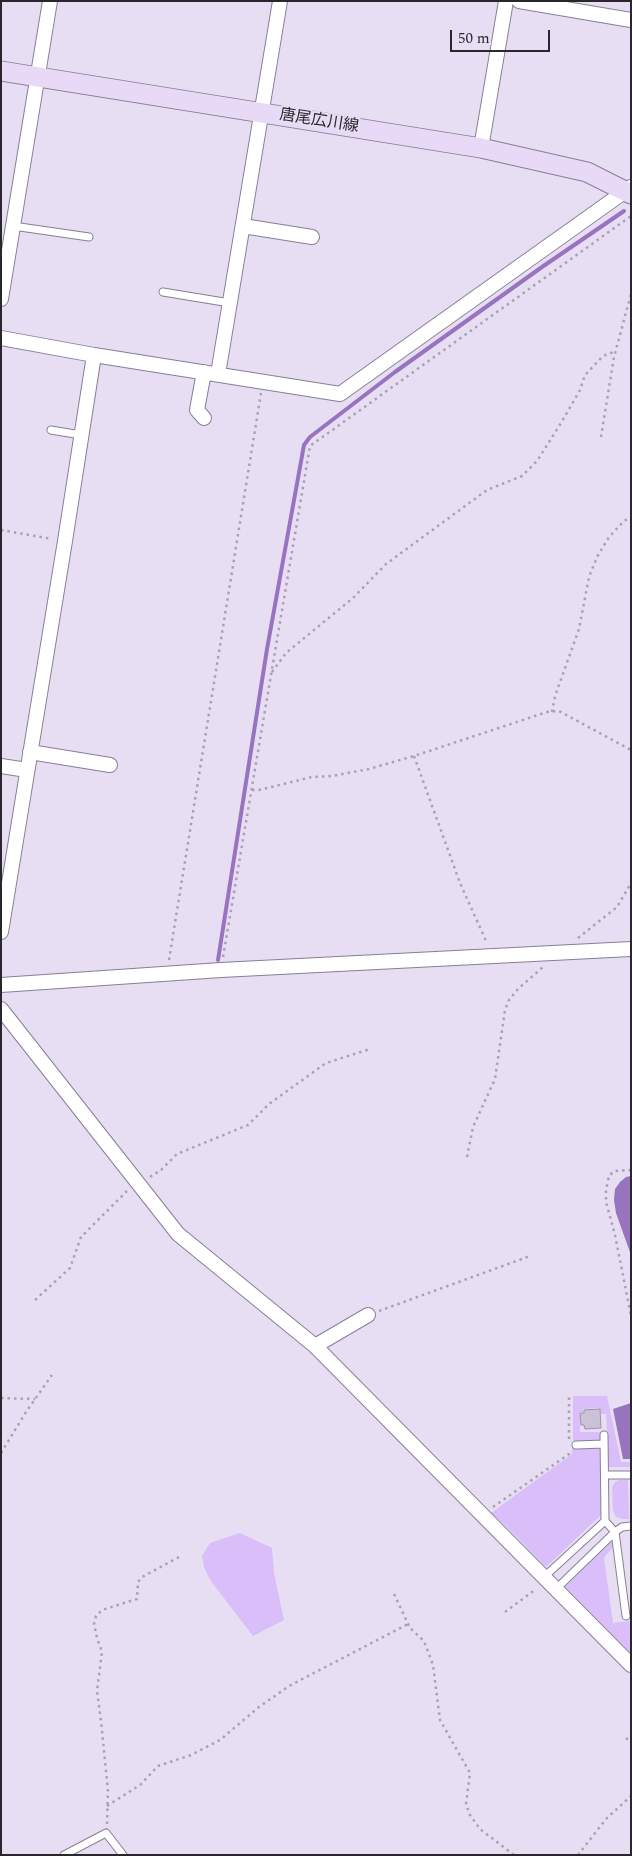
<!DOCTYPE html>
<meta charset="utf-8">
<style>
body{margin:0}
#map{position:relative;width:632px;height:1856px;overflow:hidden;background:#e7def4;font-family:Spectral,serif}
canvas{display:block}
.frame{position:absolute;inset:0;border:2px solid #2a262e;pointer-events:none}
.scale{position:absolute;left:450px;top:30px;width:100px;height:22px;box-sizing:border-box;border:2px solid #2a262e;border-top:0;padding-left:6px;font-size:15px;line-height:18px;white-space:nowrap;color:#2a262e;-webkit-text-stroke:4px #e7def4;paint-order:stroke}
</style>
<div id="map">
<canvas width="632" height="1856"></canvas>
<div class="frame"></div>
<div class="scale">50 m</div>
</div>
<script>
const ctx = document.querySelector('canvas').getContext('2d');
ctx.lineJoin = 'round';
function paint(path, color) { ctx.fillStyle = color; ctx.fill(path, 'evenodd'); }
const toPath = rows => new Path2D(rows.map(r => 'M' + r).join(''));
function stroke(path, color, width, dash) { ctx.strokeStyle = color; ctx.lineWidth = width; ctx.lineCap = dash ? 'butt' : 'round'; ctx.setLineDash(dash || []); ctx.stroke(path); }
function write(font, color, halo, rows, align = 'center') {
  ctx.font = font + ' Spectral,"Noto Sans JP",serif'; ctx.lineWidth = 4; ctx.setLineDash([]); ctx.textBaseline = 'middle'; ctx.strokeStyle = halo; ctx.fillStyle = color; for (const [text, x, y, turn = 0] of rows) {
    ctx.save(); ctx.translate(x, y); ctx.rotate((+turn || 0) * Math.PI / 180); ctx.textAlign = isNaN(turn) ? turn : align; if (halo) ctx.strokeText(text, 0, 0); ctx.fillText(text, 0, 0); ctx.restore();
  }
}
paint(toPath([
 [573,1396,607,1396,621,1462,631,1462,631,1467,609,1467,606,1414,601,1414,600,1408,583,1409,583,1412,580,1412,580,1432,600,1432,600,1442,573,1442],
 [600,1447,601,1515,546,1567,504,1524,491,1513,572,1454,572,1448],
 [619,1480,628,1480,629,1519,623,1519,616,1517,613,1510,612,1487,615,1482],
 [240,1533,272,1548,274,1573,284,1620,253,1636,210,1580,204,1567,202,1556,210,1543],
 [610,1543,612,1543,613,1547,604,1558,613,1623,631,1621,631,1655,565,1587]
]), '#d9bef9');
paint(toPath([
 [631,1176,631,1255,616,1213,614,1200,615,1189,620,1182,626,1177],
 [631,1403,631,1459,623,1459,613,1409]
]), '#9873bf');
stroke(toPath([
 [218,960,267,649,304,445,310,437,395,372,542,267,624,211]
]), '#9873bf', 4);
const building = toPath([
 [600,1409,601,1428,585,1429,584,1425,581,1425,580,1413,584,1413,584,1410,600,1409]
]);
paint(building, '#cbc2d7');
stroke(building, '#9c93a7', 1);
const lane = toPath([
 [13,226,89,237],
 [163,292,230,303],
 [51,430,81,435],
 [604,1435,605,1521],
 [576,1445,604,1444],
 [605,1475,631,1475],
 [544,1577,605,1521,615,1532,556,1589],
 [626,1616,615,1532,622,1527,631,1526],
 [64,1855,106,1833,123,1855]
]);
const street = toPath([
 [519,1,631,20],
 [481,148,506,1],
 [243,226,312,237],
 [1,299,50,1],
 [1,338,94,355,340,394,631,187],
 [218,374,280,1],
 [204,418,197,410,204,372],
 [30,752,110,765],
 [1,766,27,770],
 [1,932,65,541,94,355],
 [1,985,221,970,631,949],
 [1,1009,178,1234,315,1346,631,1665],
 [315,1346,368,1315]
]);
const secondary = toPath([
 [1,71,481,148,587,172,631,194]
]);
stroke(lane, '#877f92', 9);
stroke(street, '#877f92', 16);
stroke(secondary, '#877f92', 21);
stroke(toPath([
 [601,437,614,357,631,294],
 [1,530,52,539],
 [272,672,286,653,353,598,386,564,487,490,522,476,537,461,561,423,580,390,585,375,603,356,616,351],
 [552,712,555,696,579,629,589,577,597,557,609,537,624,521,631,517],
 [414,756,460,883,487,943],
 [252,790,259,790,312,777,332,776,369,769,414,756,547,712,559,711,631,750],
 [578,938,617,907,631,883],
 [223,957,310,446,631,216],
 [169,960,261,393],
 [467,1157,473,1127,495,1079,505,1010,509,1000,518,989,543,967],
 [631,1170,614,1171,609,1176,606,1190,606,1202,615,1235,631,1316],
 [150,1177,161,1170,177,1154,248,1125,269,1104,326,1063,370,1049],
 [35,1300,70,1268,81,1237,127,1191],
 [379,1311,530,1256],
 [1,1398,35,1399],
 [569,1439,569,1395],
 [1,1453,26,1412,52,1375],
 [493,1507,569,1454,569,1452],
 [394,1594,410,1628,424,1641,433,1665,440,1720,470,1773,466,1804,470,1815,480,1829,514,1855],
 [505,1612,536,1589],
 [626,1738,631,1742],
 [107,1806,140,1785,158,1766,191,1755,220,1740,259,1707,289,1686,408,1624],
 [107,1824,108,1791,101,1721,97,1691,102,1652,97,1638,94,1624,96,1616,102,1610,137,1599,138,1582,142,1577,181,1556],
 [578,1855,606,1819,631,1796]
]), '#a9a1b3', 2.5, [2.5, 4]);
stroke(lane, '#fff', 7);
stroke(street, '#fff', 14);
stroke(secondary, '#e8daf7', 19);
write('16px', '#2a262e', '#e7def4', [
 ["唐尾広川線",319,122,9]
]);
</script>
